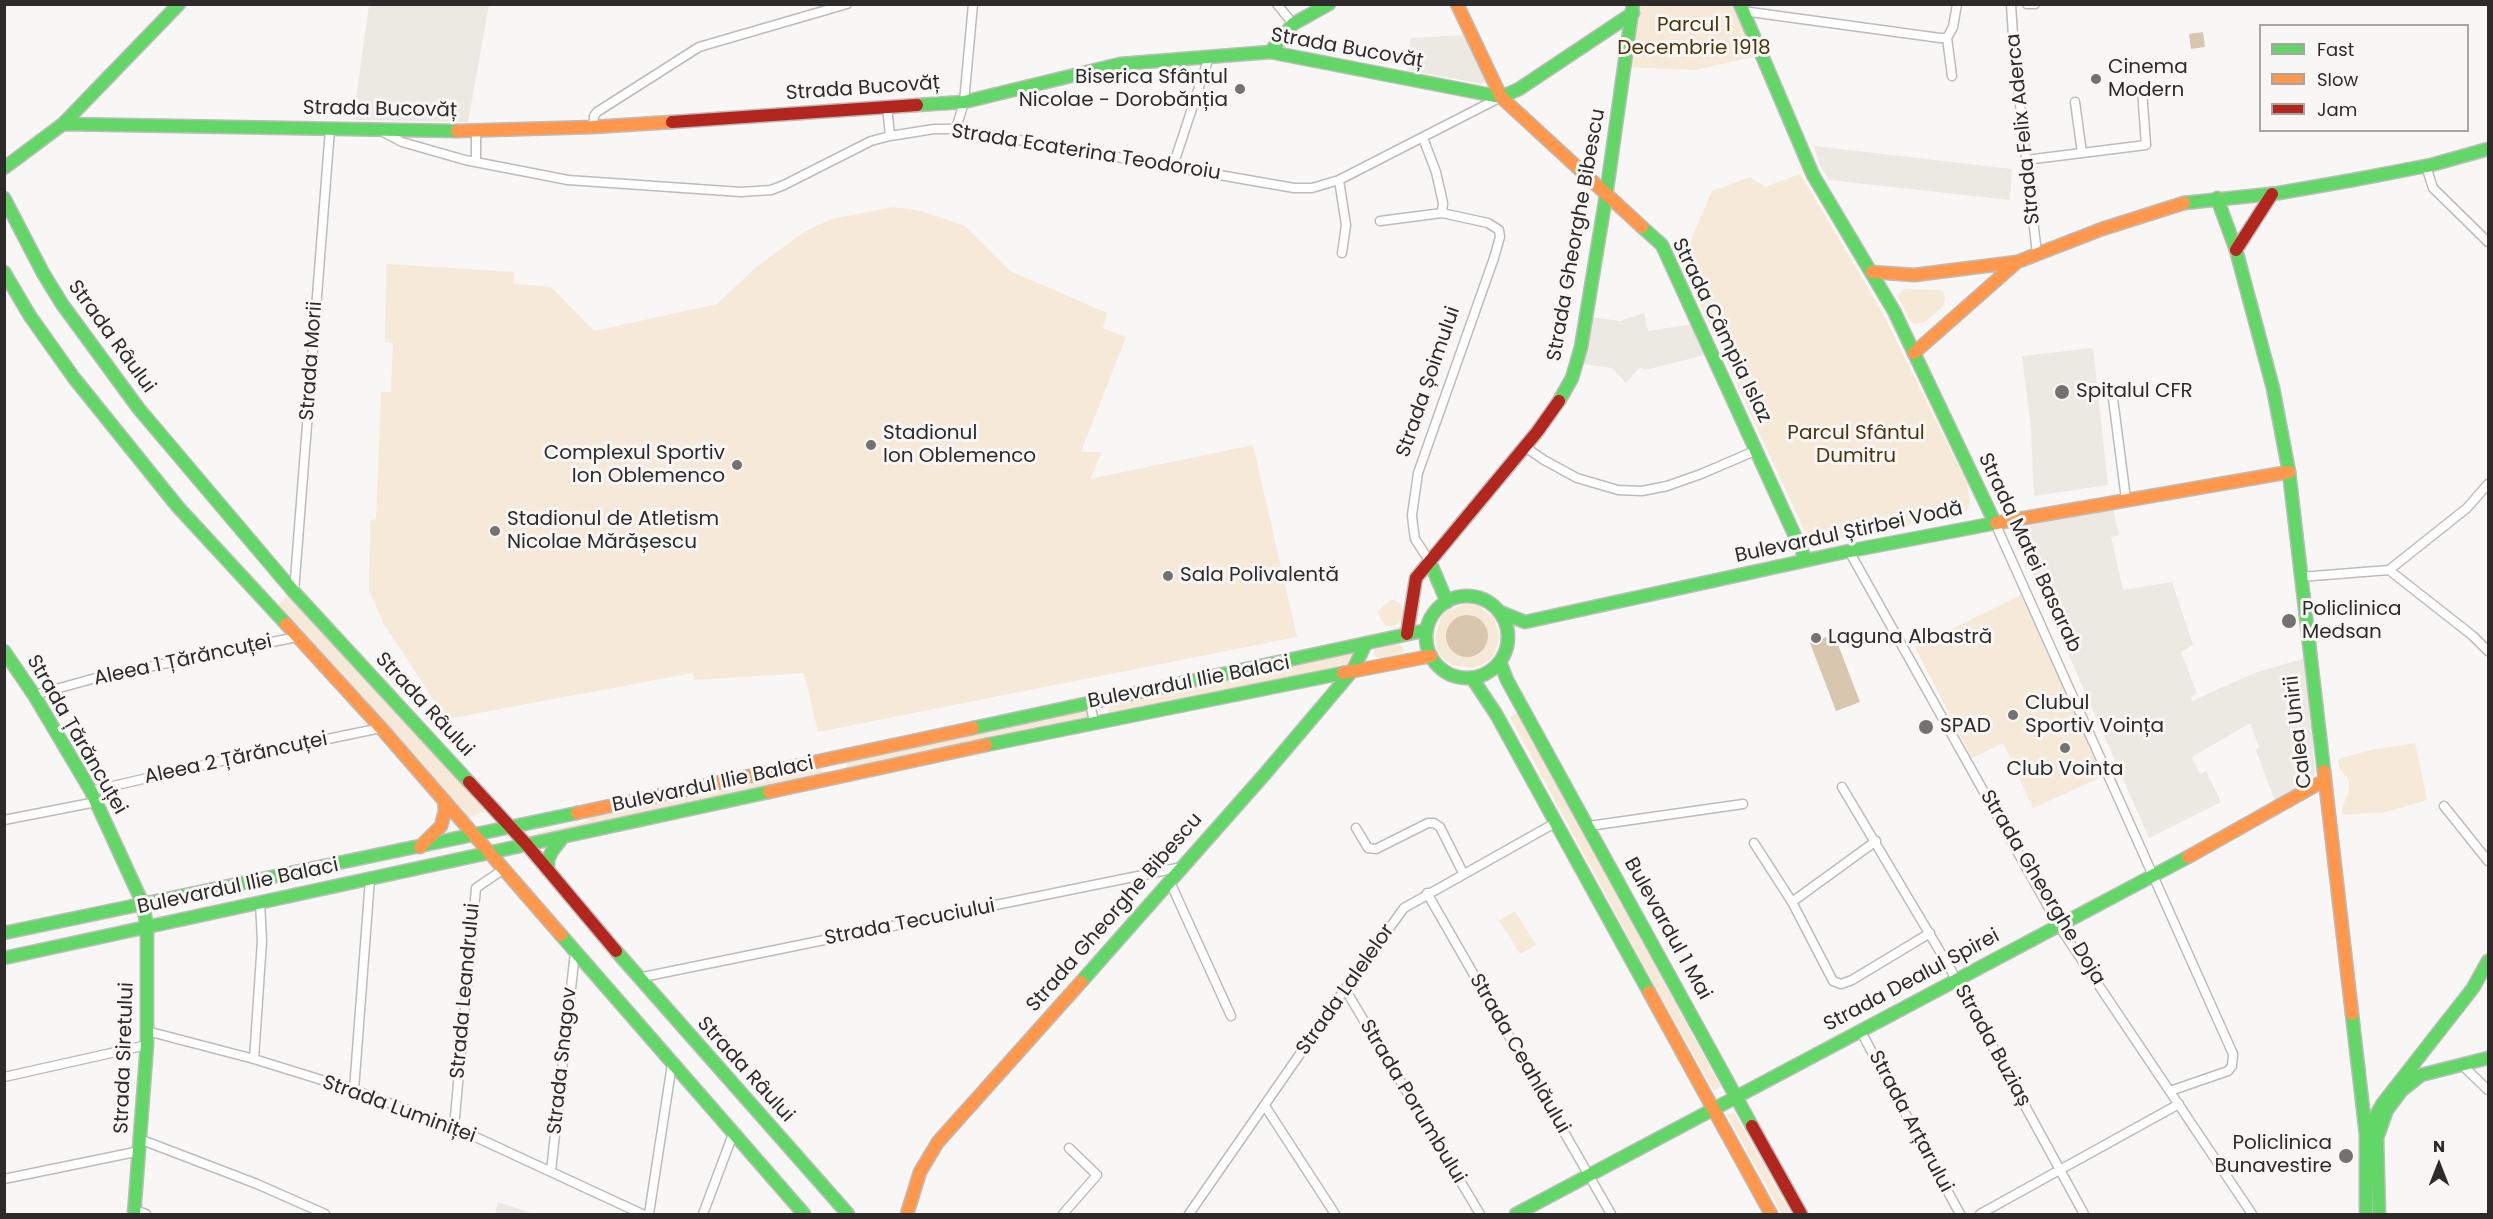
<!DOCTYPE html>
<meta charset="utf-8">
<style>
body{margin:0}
#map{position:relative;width:2493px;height:1219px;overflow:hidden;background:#f8f7f6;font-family:Poppins,sans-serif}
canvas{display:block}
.frame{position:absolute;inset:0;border:6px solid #2c2b2a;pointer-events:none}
.legend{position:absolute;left:2259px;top:24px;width:210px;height:108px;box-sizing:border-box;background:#f9f7f5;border:2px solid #a7a5a4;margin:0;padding:8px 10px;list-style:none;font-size:18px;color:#2c2b2a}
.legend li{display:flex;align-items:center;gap:12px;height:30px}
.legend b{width:30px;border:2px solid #a7a5a4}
.north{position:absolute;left:2409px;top:1135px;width:60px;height:60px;-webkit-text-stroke:4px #f9f7f5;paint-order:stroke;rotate:0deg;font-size:16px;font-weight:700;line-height:24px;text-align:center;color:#2c2b2a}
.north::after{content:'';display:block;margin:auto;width:21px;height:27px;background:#2c2b2a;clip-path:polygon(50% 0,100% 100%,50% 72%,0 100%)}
</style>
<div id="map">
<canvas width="2493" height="1219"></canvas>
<div class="frame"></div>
<ul class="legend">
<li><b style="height:8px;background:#63d668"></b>Fast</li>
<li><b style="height:8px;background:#ff974d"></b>Slow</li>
<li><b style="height:8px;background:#b3261e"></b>Jam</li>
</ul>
<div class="north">N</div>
</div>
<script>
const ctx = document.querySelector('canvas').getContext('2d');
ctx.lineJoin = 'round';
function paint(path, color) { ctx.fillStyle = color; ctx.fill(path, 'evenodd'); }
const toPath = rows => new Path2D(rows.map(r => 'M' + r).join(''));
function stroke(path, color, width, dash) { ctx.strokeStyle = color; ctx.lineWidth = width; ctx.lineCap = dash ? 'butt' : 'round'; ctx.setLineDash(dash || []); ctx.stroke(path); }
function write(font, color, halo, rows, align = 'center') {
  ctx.font = font + ' Poppins,sans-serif'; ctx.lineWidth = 6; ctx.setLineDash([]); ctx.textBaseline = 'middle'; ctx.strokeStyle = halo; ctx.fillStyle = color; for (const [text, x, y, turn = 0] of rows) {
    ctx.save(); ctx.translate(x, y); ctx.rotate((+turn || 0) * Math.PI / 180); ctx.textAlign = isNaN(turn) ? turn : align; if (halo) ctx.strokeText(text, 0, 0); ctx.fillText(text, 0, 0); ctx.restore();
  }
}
paint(toPath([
 [369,5,489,5,468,122,353,120],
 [1467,35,1486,79,1482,84,1408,70,1410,38],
 [1814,146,2012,169,2010,200,1829,180,1820,166],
 [1644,313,1648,331,1694,324,1709,354,1645,370,1640,367,1626,383,1612,368,1583,364,1590,317,1620,321],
 [2093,348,2108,485,2034,496,2031,429,2022,356],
 [2113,509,2119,535,2111,537,2123,590,2172,582,2193,645,2181,652,2197,693,2191,697,2192,701,2257,672,2306,658,2315,773,2311,782,2276,804,2256,750,2259,747,2250,723,2192,757,2200,774,2206,771,2221,802,2149,838,2020,544,2029,526],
 [498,1202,531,1213,530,1214,495,1214]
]), '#ece8e2');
paint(toPath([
 [1634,5,1740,5,1762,55,1695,70,1625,67],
 [1800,174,1881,310,1967,483,1970,501,1967,510,1962,514,1811,545,1681,263,1712,191,1750,177,1765,187],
 [893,207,921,211,965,226,1010,271,1107,313,1103,328,1126,337,1081,452,1102,452,1090,479,1253,445,1297,637,818,732,804,673,694,680,693,673,431,722,426,717,436,704,384,624,369,590,370,521,376,519,381,392,391,392,393,343,385,342,386,264,514,272,514,284,551,287,594,331,717,304,756,267,804,232,832,219],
 [1904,289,1940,290,1944,292,1945,300,1942,307,1925,322,1915,324,1910,321,1898,296],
 [289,595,445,766,485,811,469,818,382,719,276,606],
 [2021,595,2104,776,2033,808,2003,743,1972,758,1915,647],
 [1392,599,1401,604,1404,610,1403,621,1392,627,1384,625,1377,612],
 [1467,603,1478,605,1494,618,1500,638,1492,658,1483,664,1473,668,1452,665,1443,659,1437,650,1435,639,1440,619,1447,611],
 [1469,615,1487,632,1488,639,1486,645,1477,655,1463,657,1451,649,1450,623,1456,618],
 [1394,644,1401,645,1404,649,1403,653,1383,658,1377,658,1374,654,1374,650],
 [1350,653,1356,657,1352,664,1110,713,1108,710,1110,706,1117,703,1269,672],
 [1088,710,1094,716,848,771,846,768,848,761],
 [1517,713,1721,1087,1714,1091,1659,994,1510,717],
 [2415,743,2427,800,2386,812,2343,815,2342,808,2349,791,2349,781,2339,767,2338,759,2371,750],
 [819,768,825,773,822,777,541,838,538,836,538,833,582,823,591,817],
 [1515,911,1536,945,1520,954,1499,920],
 [1734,1112,1791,1214,1782,1214,1727,1115]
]), '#f6e9d8');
paint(toPath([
 [2203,32,2205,47,2191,49,2189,34],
 '1446 636a21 21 0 1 1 42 0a21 21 0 1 1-42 0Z',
 [1834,634,1860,702,1836,711,1810,643]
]), '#d8c6af');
const street = toPath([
 [1277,4,1293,24],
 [2011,4,2014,52,2037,254],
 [2027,4,2035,4],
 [1743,11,1940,38,1947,38],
 [1952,76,1947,38,1953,27,1957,4],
 [2075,102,2082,153],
 [887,106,890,136],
 [593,127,594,116,597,112,699,47,847,4],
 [956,129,964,102,973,4],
 [476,131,476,162],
 [383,132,402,142,465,160,568,180,741,192,771,190,784,185,871,141,890,136,934,129,956,129,1294,188,1312,188,1339,180,1501,97],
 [1423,138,1436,172,1443,203,1442,213],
 [2026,160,2146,145,2142,90],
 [1173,166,1209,57],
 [2426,166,2433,188,2488,242],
 [1339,180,1346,225,1342,253],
 [1380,221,1442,213,1488,223,1499,230,1500,237,1494,258,1418,473,1412,515,1413,525,1415,539,1430,562],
 [2112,391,2126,499],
 [1525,447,1544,460,1577,478,1618,490,1642,491,1667,486,1701,474,1757,450],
 [1995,523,2233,1054,2232,1066,2228,1071,2170,1091],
 [1849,551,2059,926,2252,1214],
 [2389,570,2467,508,2488,484],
 [2300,577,2389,570,2473,636,2488,651],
 [294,592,330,129],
 [34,695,103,676,297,637],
 [1090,703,1094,722],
 [1842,787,1951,970,2084,1214],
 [91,791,230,759,381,728],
 [2444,806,2488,861],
 [4,820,96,802],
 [1589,826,1743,804],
 [1356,828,1368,848,1376,849,1428,823,1434,823,1440,827,1463,873],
 [1754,843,1792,902,1833,981,1841,984,1852,980,1930,933],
 [1170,882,1231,1016],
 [1427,893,1611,1214],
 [1792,902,1876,841],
 [638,978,1182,867],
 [1345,989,1480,1214],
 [1860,1030,1960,1214],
 [147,1031,254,1059,354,1090,454,1127,642,1214],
 [254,1059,262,941,260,902],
 [2462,1065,2488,1090],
 [4,1077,147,1045],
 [354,1090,370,879],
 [1265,1106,1335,1214],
 [454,1127,476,888,504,869],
 [142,1140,257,1184,325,1214],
 [551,1171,575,952],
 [4,1179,140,1151],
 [135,1210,146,1214],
 [649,1214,672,1064],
 [703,1214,733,1134],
 [1063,1214,1097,1175,1069,1148],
 [1189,1214,1345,989,1404,908,1555,823],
 [1980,1214,2179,1104]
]);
const fast = toPath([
 [1740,4,1813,175,1894,311,1995,523],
 [1270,52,1293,24,1329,4],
 [917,105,964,102,1120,64,1270,52,1501,97,1519,89,1633,13],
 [63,124,457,131],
 [4,168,63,124,179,4],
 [4,198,43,273,62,304,139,409,294,592,469,782],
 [2217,198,2236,250,2273,388,2289,472,2324,771],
 [2184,203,2279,193,2353,180,2431,165,2488,149],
 [1642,227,1662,245,1806,560],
 [4,272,30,316,74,378,178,507,286,624],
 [1559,401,1572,378,1581,347,1606,196,1633,4],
 [1430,562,1447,602],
 '1426 637a41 41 0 1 1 82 0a41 41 0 1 1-82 0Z',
 [1500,612,1525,622,1849,551,1996,523],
 [4,651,34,695,91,791,143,904,147,927,147,1045,134,1214],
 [1500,662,1507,680,1752,1126],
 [1472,678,1496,714,1649,992],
 [973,728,1427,630],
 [986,745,1343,673],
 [548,870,548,860,552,851,563,837],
 [4,933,577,813],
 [561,935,804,1214],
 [616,951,848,1214],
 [4,958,769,792],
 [1081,982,1264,775,1353,670,1366,643],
 [2352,1014,2366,1135,2366,1214],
 [2366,1133,2383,1103,2473,988,2488,961],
 [1516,1214,2188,857],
 [2379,1214,2377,1138,2387,1110,2402,1090,2421,1075,2488,1058]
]);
const slow = toPath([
 [1457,4,1501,97,1642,227],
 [457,131,593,127,672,122],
 [1872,272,1914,275,2017,262,2102,229,2184,203],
 [1914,353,2016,263],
 [1996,523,2289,472],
 [286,624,381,728,561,935],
 [1343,673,1431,656],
 [2324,771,2352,1014],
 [769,792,986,745],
 [577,813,973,728],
 [420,847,441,826,445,811,444,800],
 [2188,857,2325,780],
 [1649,992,1771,1214],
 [907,1214,920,1172,938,1142,1081,982]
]);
const jam = toPath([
 [672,122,917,105],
 [2236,250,2272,194],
 [1407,634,1416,578,1537,432,1559,401],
 [469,782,527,845,616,951],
 [1752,1126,1801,1214]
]);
stroke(street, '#bcbcbb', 11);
stroke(fast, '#bcbcbb', 15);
stroke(slow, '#bcbcbb', 15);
stroke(jam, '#bcbcbb', 15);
stroke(street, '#fefefe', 8);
stroke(fast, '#63d668', 12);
stroke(slow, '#ff974d', 12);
stroke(jam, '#b3261e', 12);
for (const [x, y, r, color] of [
 [2096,79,6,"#737271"],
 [1240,89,6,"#737271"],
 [2062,392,8,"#737271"],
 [871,445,6,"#737271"],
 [737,465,6,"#737271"],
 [495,531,6,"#737271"],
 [1168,576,6,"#737271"],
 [2289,621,8,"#737271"],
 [1816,638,6,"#737271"],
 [2013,715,6,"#737271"],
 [1926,727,8,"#737271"],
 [2065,748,6,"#737271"],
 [2346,1156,8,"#737271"]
]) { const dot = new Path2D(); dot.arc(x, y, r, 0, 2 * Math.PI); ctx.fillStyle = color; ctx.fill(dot); stroke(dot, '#f9f7f5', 2); }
write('20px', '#4e340a', '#f9f7f5', [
 ["Parcul 1",1694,26],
 ["Decembrie 1918",1694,49],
 ["Parcul Sfântul",1856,434],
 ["Dumitru",1856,457]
]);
write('20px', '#2c2b2a', '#f9f7f5', [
 ["Strada Bucovăț",1347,49,10],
 ["Strada Bucovăț",863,89,-4],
 ["Strada Bucovăț",380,110,1],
 ["Strada Felix Aderca",2024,129,-96],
 ["Strada Ecaterina Teodoroiu",1086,153,9],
 ["Strada Gheorghe Bibescu",1577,235,-80],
 ["Strada Câmpia Islaz",1721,331,64],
 ["Strada Râului",111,337,54],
 ["Strada Morii",312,361,-86],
 ["Strada Șoimului",1429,382,-71],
 ["Bulevardul Știrbei Vodă",1849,533,-12],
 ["Strada Matei Basarab",2029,553,65],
 ["Aleea 1 Țărăncuței",183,661,-12],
 ["Bulevardul Ilie Balaci",1189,683,-11],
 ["Strada Râului",424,705,47],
 ["Calea Unirii",2299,732,-97],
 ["Strada Țărăncuței",76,735,60],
 ["Aleea 2 Țărăncuței",236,759,-12],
 ["Bulevardul Ilie Balaci",713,785,-12],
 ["Bulevardul Ilie Balaci",238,887,-12],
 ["Strada Gheorghe Doja",2042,888,59],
 ["Strada Gheorghe Bibescu",1115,913,-49],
 ["Strada Tecuciului",910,923,-11],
 ["Bulevardul 1 Mai",1667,929,61],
 ["Strada Dealul Spirei",1912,981,-28],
 ["Strada Lalelelor",1346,990,-55],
 ["Strada Leandrului",466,991,-85],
 ["Strada Buziaș",1992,1046,61],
 ["Strada Ceahlăului",1519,1054,60],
 ["Strada Siretului",125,1058,-88],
 ["Strada Snagov",563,1061,-84],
 ["Strada Râului",745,1070,48],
 ["Strada Porumbului",1412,1102,59],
 ["Strada Luminiței",399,1110,20],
 ["Strada Arțarului",1910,1122,62]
]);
write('20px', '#2c2b2a', '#f9f7f5', [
 ["Cinema",2108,68],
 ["Modern",2108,91],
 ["Biserica Sfântul",1228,78,"right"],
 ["Nicolae - Dorobănția",1228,101,"right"],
 ["Spitalul CFR",2076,392],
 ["Stadionul",883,434],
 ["Ion Oblemenco",883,457],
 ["Complexul Sportiv",725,454,"right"],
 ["Ion Oblemenco",725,477,"right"],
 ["Stadionul de Atletism",507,520],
 ["Nicolae Mărășescu",507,543],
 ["Sala Polivalentă",1180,576],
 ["Policlinica",2302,610],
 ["Medsan",2302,633],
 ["Laguna Albastră",1828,638],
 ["Clubul",2025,704],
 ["Sportiv Voința",2025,727],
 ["SPAD",1940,727],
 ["Club Vointa",2065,770,"center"],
 ["Policlinica",2332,1144,"right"],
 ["Bunavestire",2332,1167,"right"]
], 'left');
</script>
